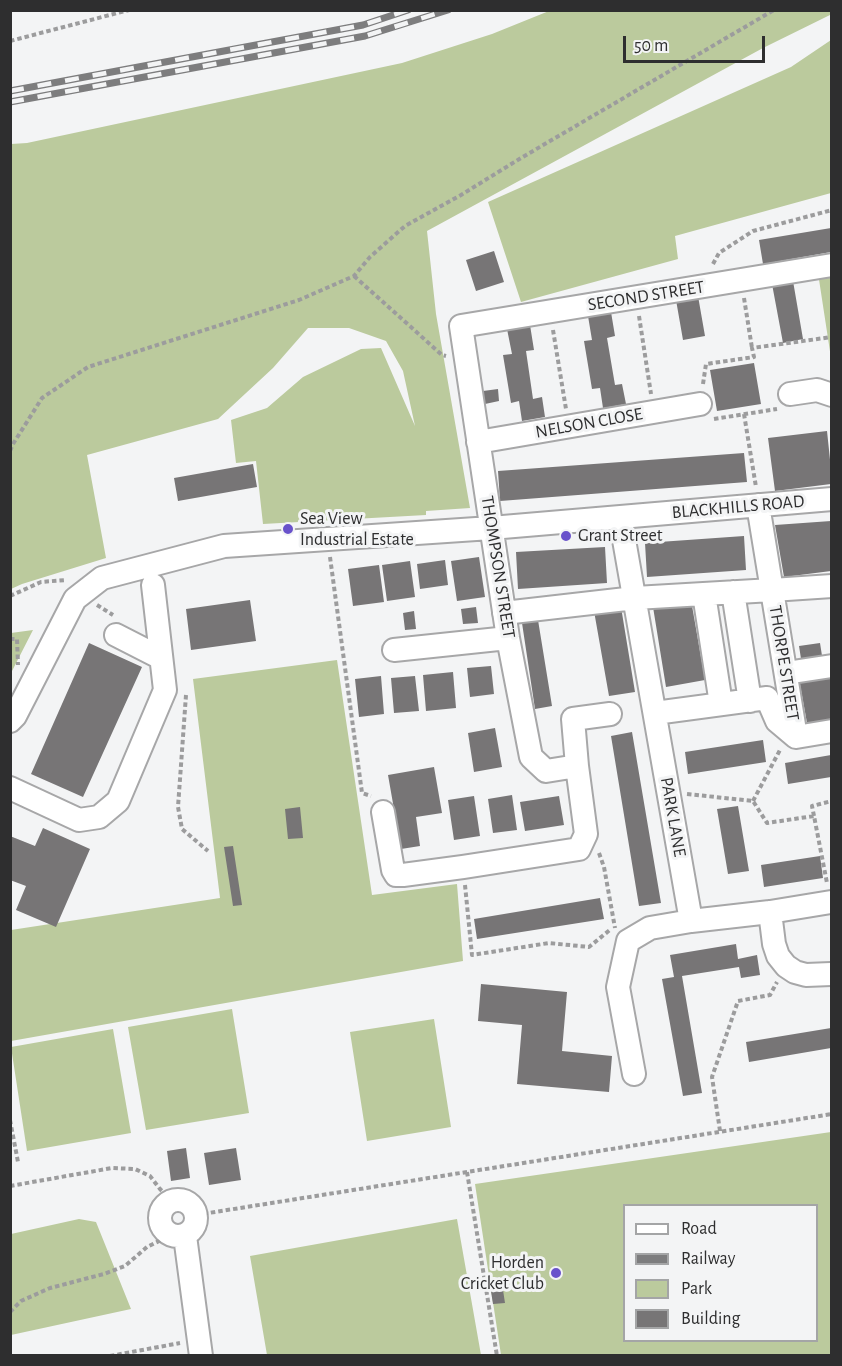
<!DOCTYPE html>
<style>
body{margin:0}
#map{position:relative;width:842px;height:1366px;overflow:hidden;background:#f3f4f5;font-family:"Alegreya Sans",sans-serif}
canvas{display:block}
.frame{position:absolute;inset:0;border:12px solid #2e2e2f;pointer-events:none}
.legend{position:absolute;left:623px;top:1204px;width:195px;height:138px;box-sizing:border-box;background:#f3f4f5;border:2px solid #a4a5a6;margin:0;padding:8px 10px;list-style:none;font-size:18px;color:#2e2e2f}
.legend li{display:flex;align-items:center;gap:12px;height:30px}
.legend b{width:30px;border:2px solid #a4a5a6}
.scale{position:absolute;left:623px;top:36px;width:142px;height:27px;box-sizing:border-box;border:3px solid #2e2e2f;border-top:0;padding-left:8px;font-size:18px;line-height:21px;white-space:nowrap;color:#2e2e2f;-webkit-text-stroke:4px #f3f4f5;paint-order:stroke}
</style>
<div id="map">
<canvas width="842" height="1366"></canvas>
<div class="frame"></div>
<ul class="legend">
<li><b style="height:8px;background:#fff"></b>Road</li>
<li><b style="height:8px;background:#7d7d7e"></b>Railway</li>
<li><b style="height:16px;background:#bbca9d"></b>Park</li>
<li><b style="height:16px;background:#777576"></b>Building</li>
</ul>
<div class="scale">50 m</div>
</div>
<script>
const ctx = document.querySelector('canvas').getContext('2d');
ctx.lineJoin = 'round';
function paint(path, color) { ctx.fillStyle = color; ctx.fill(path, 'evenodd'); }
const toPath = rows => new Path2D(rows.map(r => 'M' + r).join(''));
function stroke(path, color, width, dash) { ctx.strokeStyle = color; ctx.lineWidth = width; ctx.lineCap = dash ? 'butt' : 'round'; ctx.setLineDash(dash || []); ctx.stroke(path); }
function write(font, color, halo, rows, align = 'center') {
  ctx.font = font + ' "Alegreya Sans",sans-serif'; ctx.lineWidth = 6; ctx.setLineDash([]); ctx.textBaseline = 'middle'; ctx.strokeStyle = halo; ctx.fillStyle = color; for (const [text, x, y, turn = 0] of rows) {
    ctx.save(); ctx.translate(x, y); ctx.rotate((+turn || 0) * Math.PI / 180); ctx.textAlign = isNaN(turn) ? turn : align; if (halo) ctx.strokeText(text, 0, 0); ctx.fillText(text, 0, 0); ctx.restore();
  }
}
paint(toPath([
 [549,11,831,10,832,14,763,48,427,231,436,314,470,508,426,511,426,515,263,524,256,461,236,463,231,420,267,408,303,377,361,349,381,348,415,426,403,371,386,341,349,328,308,328,273,368,218,419,87,455,106,558,22,584,11,589,11,144,27,143,402,63,492,34],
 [831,40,831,193,675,236,678,259,521,302,488,202,791,67],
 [831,271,831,358,818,273],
 [33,630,11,673,11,633],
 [337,660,372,895,457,884,463,961,11,1041,11,930,220,898,193,679],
 [232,1009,249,1113,146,1130,128,1027],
 [434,1019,451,1127,367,1141,350,1032],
 [113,1029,131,1133,27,1151,11,1047],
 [831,1132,831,1355,501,1355,475,1184],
 [624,1206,816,1206,816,1340,624,1340],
 [79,1219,96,1222,131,1309,11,1335,11,1234],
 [457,1219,481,1355,267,1355,250,1256]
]), '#bbca9d');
paint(toPath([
 [831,228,831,252,763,264,759,240],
 [494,251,504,282,476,291,466,260],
 [793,281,803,339,783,343,772,284],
 [698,296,705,336,683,340,676,300],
 [611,312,615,336,607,338,615,385,622,384,626,404,603,408,600,388,592,389,584,341,592,340,588,316],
 [530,325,534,350,526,351,533,399,542,397,545,417,522,421,519,401,511,403,503,355,512,354,507,329],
 [754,363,761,404,717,411,710,370],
 [498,389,499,401,485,404,483,391],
 [827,431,831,469,831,484,775,491,768,438],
 [744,453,747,482,500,501,498,471],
 [253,464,257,487,178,501,174,478],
 [831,521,831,571,784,577,775,525],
 [744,536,746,570,647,577,645,543],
 [605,547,607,583,518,589,516,552],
 [479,557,485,597,457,601,451,561],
 [445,560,448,585,420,589,417,564],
 [410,561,415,597,387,601,382,565],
 [379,565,384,602,353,606,348,569],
 [250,600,256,641,191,650,186,609],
 [691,600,705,680,666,687,653,607],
 [476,607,478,623,463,624,461,609],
 [621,607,635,692,609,696,594,611],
 [414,611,416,629,405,630,403,613],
 [538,620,552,706,535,709,522,623],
 [89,643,142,667,83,797,31,774],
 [820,643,823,662,802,665,799,646],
 [491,666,494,694,470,697,467,668],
 [453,672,456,708,426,711,423,675],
 [831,674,831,719,807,723,799,679],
 [381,676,384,714,359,717,355,679],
 [415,676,419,711,394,713,391,678],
 [495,728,502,767,474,772,468,733],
 [632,732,661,903,639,906,611,736],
 [763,740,766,762,688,774,685,752],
 [831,755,831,777,788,784,785,763],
 [434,767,442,813,416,817,420,846,401,849,388,775],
 [512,795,517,830,493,833,488,799],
 [474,796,480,836,454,840,448,800],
 [559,796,564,825,525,831,520,802],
 [738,806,749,871,728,874,717,809],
 [300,807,303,838,288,839,285,809],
 [43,828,90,849,56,927,16,910,26,886,10,880,10,836,35,846],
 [233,846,242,905,233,906,224,847],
 [820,856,823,878,764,887,761,865],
 [600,898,604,919,477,939,474,919],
 [736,944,738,959,757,955,760,975,741,978,739,967,682,976,702,1093,683,1096,662,979,674,977,670,955],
 [481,984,567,992,562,1051,612,1056,609,1092,517,1084,522,1025,478,1021],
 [831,1028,831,1048,749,1062,746,1042],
 [186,1148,190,1178,171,1181,167,1151],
 [236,1148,241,1180,209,1185,204,1153],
 [501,1277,505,1303,493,1304,489,1279]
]), '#777576');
const minor = toPath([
 [790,394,817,390,832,395],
 [478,442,700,404],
 [758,505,796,737],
 [620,517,691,921],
 [733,592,750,701],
 [704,594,721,704],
 [504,613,635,598,772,590,832,586],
 [116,635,161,658],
 [394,650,508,638],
 [786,673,832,666],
 [655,713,767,698,777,721,796,737,832,731],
 [10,721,15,716,75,599,102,578,224,546,491,528,832,499],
 [577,766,546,771,531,757,508,638,461,326,832,265],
 [10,788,79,820,99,817,118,801,165,690,153,585],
 [383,812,393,870,396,875,403,875,463,867,579,849,586,834,577,766,573,719,610,714],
 [770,912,774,944,778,956,786,966,795,972,806,975,831,974],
 [634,1074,618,987,628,941,650,928,691,921,770,912,831,902],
 '160 1218a18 18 0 1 1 36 0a18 18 0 1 1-36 0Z',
 [185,1236,201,1356]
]);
stroke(minor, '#a7a7a8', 26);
stroke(toPath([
 [10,41,129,10],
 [713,264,719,253,753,231,832,210],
 [354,276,442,355,446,356],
 [744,298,752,348],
 [639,316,651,394],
 [553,330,566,409],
 [703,384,706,364,754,357,752,348,832,337],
 [744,414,756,487],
 [714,419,777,409],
 [10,451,13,444,42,398,88,367,299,300,354,276,370,257,405,226,461,195,521,158,774,10],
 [330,557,362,793,371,796],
 [10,596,41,582,66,580],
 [97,605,113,615],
 [10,639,17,639,18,665],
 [186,695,178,807,182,829,208,851],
 [687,794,753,801,767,823,814,816,827,883],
 [753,801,781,748],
 [814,816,812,806,832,801],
 [599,853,604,867,615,928],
 [465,885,472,955,549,943,589,947,611,929],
 [10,1120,18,1162],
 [720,1131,712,1077,738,1001,770,995,777,982],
 [467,1172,497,1356],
 [10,1186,112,1168,135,1169,150,1176,160,1189,172,1201],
 [196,1215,832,1114],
 [10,1312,21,1301,50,1288,104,1274,125,1266,147,1247,165,1238],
 [110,1356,180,1343]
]), '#9c9c9d', 4, [4.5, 3]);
stroke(minor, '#fff', 22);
const rail = toPath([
 [10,91,363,25,408,10],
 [10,102,365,36,448,10]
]);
stroke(rail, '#7d7d7e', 7);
stroke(rail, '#f3f4f5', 4.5, [14]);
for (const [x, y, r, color] of [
 [288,529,6,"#6952cb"],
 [566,536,6,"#6952cb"],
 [556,1273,6,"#6952cb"]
]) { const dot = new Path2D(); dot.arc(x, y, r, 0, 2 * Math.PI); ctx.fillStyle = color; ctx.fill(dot); stroke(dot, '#f3f4f5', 2); }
write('18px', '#2e2e2f', '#f3f4f5', [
 ["SECOND STREET",646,296,-9],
 ["NELSON CLOSE",589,423,-10],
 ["BLACKHILLS ROAD",738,507,-5],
 ["THOMPSON STREET",498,567,81],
 ["THORPE STREET",784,663,81],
 ["PARK LANE",673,817,80]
]);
write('18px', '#2e2e2f', '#f3f4f5', [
 ["Sea View",300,519],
 ["Industrial Estate",300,540],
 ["Grant Street",578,536],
 ["Horden",544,1263,"right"],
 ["Cricket Club",544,1284,"right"]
], 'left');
</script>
